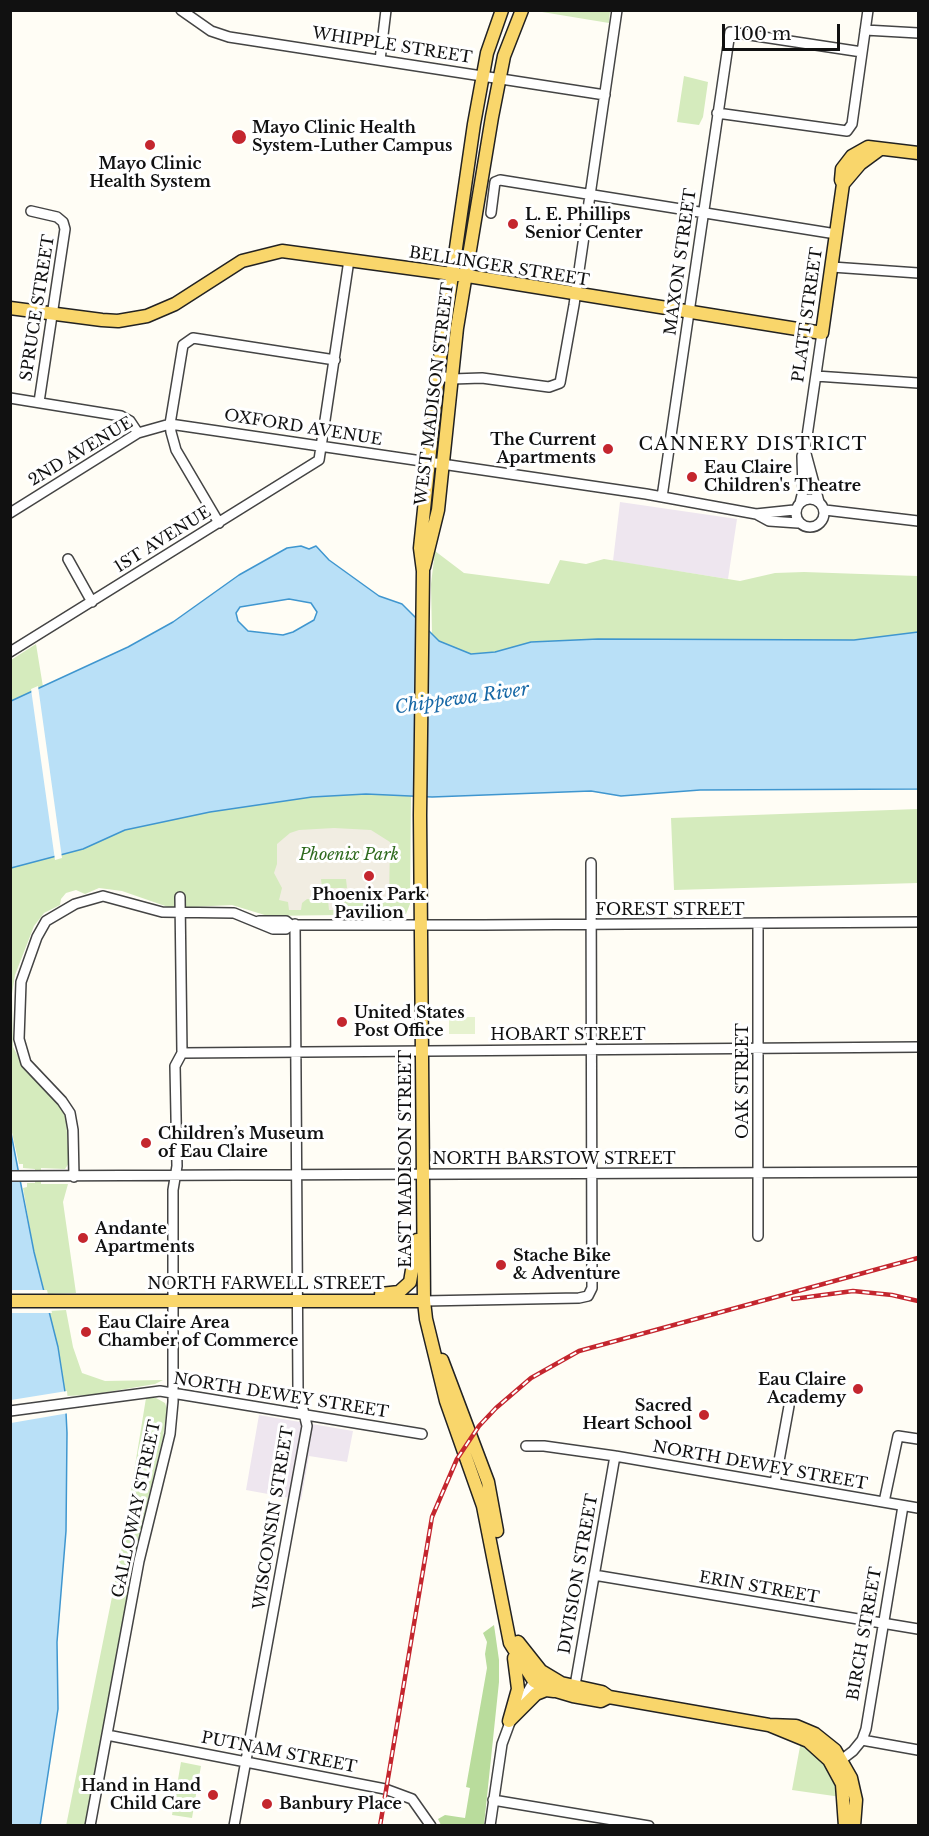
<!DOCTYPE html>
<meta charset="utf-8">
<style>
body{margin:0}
#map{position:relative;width:929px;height:1836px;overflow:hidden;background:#fffdf5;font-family:"Libre Baskerville",serif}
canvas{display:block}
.frame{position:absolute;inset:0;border:12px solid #111;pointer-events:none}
.scale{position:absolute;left:722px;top:24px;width:118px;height:27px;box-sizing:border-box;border:3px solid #111;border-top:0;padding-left:8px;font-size:18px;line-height:21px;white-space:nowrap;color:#111;-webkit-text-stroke:4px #fff;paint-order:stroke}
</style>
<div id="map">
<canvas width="929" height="1836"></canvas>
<div class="frame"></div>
<div class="scale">100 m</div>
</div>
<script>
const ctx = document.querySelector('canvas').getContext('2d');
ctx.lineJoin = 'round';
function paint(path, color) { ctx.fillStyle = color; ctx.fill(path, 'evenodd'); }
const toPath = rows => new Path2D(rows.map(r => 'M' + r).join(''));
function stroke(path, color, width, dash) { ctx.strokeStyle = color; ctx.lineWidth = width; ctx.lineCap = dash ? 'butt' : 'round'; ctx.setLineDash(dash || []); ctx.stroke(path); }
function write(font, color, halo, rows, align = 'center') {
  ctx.font = font + ' "Libre Baskerville",serif'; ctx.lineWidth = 6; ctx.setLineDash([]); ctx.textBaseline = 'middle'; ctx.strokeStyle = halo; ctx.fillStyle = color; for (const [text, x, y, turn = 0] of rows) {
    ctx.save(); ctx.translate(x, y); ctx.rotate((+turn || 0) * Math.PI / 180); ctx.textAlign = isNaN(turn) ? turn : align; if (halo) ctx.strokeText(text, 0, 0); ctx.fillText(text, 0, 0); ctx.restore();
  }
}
paint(toPath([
 [620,502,737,519,728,579,613,561],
 [259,1415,353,1431,347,1462,309,1456,301,1500,246,1490]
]), '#eee6ef');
paint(toPath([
 [536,11,610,11,609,23],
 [684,76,708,82,703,117,699,125,677,122],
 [435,551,464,573,549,584,560,560,586,564,604,559,740,581,775,573,804,572,918,576,918,632,854,640,598,639,531,642,495,652,471,654,439,641,432,635,431,584],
 [36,644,43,687,11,701,11,660],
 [366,794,411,795,410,904,406,914,268,916,232,905,171,908,122,891,99,888,85,894,76,890,66,893,61,899,60,905,44,913,34,926,15,975,12,994,13,1047,23,1066,59,1105,66,1118,69,1163,65,1169,41,1168,41,1184,68,1184,63,1202,76,1293,45,1294,34,1252,23,1188,27,1187,27,1183,35,1183,35,1169,23,1168,23,1164,19,1164,11,1128,10,868,83,849,125,830,210,812,312,797],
 [918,809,918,883,674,890,671,818],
 [66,1310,73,1347,82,1373,105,1381,163,1380,155,1384,90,1395,65,1396,49,1311],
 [146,1398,156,1398,165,1403,167,1409,163,1437,143,1520,85,1825,66,1826,121,1552],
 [801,1741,831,1769,841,1797,792,1790],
 [181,1762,201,1766,192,1818,172,1815]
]), '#d5ebbd');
paint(toPath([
 [494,1625,499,1660,499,1682,484,1825,441,1825,438,1819,445,1815,465,1818,470,1788,466,1787,487,1668,485,1654,487,1642,483,1633]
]), '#b9dc9c');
paint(toPath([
 [449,1017,475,1017,475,1034,449,1034]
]), '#e6f2cf');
paint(toPath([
 [334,828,371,830,390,842,389,899,379,899,378,909,366,909,364,900,338,900,338,910,329,910,328,900,307,899,302,903,301,910,289,910,288,902,279,900,282,888,274,873,277,864,277,844,290,833,299,830],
 [321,879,346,879,347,888,322,888]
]), '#f1ede2');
const water = toPath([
 [301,546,309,549,316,546,329,560,379,596,402,604,439,641,471,654,495,652,531,642,598,639,854,640,918,632,918,789,700,790,621,796,591,791,432,797,366,794,312,797,210,812,125,830,83,849,11,868,11,701,128,647,173,622,239,575,287,548,301,546],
 [289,599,311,603,317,612,314,620,293,632,283,635,248,631,238,621,236,613,240,607,289,599],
 [10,1128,34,1252,58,1347,65,1392,67,1433,66,1531,57,1642,58,1709,40,1826,10,1825,10,1128]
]);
paint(water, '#b9e0f7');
stroke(water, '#3f96cf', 1.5);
paint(toPath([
 [38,686,62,858,55,860,31,689],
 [11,1290,47,1290,52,1313,11,1313],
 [67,1391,69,1413,11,1423,11,1400]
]), '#fffdf5');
const minor = toPath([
 [181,10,211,31,229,37,605,95],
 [865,30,918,33],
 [380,60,386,10],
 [717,113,847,131,852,124,868,10],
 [31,211,57,217,63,222,65,229,39,402],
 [491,213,495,182,500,180,836,234],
 [832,267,918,273],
 [438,375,452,379,482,378,549,387,560,383,574,305,617,10],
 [816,376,918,383],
 [10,398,121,416,130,421,138,433],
 [805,450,819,502],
 [662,497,730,32,862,52],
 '796 513a14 14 0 1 1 28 0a14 14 0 1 1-28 0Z',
 [800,503,803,491,802,456,805,450,822,333],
 [825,510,918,521],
 [10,513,138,433,170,424,646,494,756,514,794,510],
 [758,515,769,521,798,523],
 [219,523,176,450,171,432,170,424,183,345,193,338,335,360],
 [68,559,92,602],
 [10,652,319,460,349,260],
 [180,897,182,1053],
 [259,921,286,921,291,925,483,925,918,922],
 [758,925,758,1236],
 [182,1053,918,1047],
 [10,1176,918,1172],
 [74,1177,73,1130,70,1113,62,1101,26,1063,19,1039,21,982,37,937,46,921,75,904,103,896,162,912,234,913,273,929,286,929,291,925],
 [424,1301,579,1298,588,1296,592,1288,591,863],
 [10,1411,160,1391,422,1434],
 [526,1446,544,1446,615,1456,918,1508],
 [775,1483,789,1406],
 [884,1502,898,1436,918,1439],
 [594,1575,918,1629],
 [574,1691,615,1456],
 [520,1705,537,1676],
 [107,1735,385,1789,412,1799,431,1826],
 [862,1740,918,1750],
 [836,1764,853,1751,862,1740,866,1729,903,1506],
 [493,1800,649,1826],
 [90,1826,139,1561,170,1434,173,1402,173,1190,177,1166,175,1066,182,1053],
 [234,1826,307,1426,298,1389,295,924],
 [490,1826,502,1744,512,1717]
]);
const major = toPath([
 [502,10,487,53,474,124,439,365,420,548,423,571,420,815,424,1301,426,1319,446,1401,483,1506,510,1643,534,1681,546,1688,573,1696,601,1701,609,1697],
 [843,184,860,164,879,150],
 [10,308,102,320,118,321,147,316,175,304,242,261,282,251,474,277,822,333,843,184,841,180,842,169,852,156,868,147,918,153],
 [424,567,438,510,457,328,492,117,504,56,522,10],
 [381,1294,399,1292,410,1282,417,1240],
 [10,1301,424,1301],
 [442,1360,488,1482,497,1531],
 [518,1642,541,1671,561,1683,602,1692,609,1697,769,1725,796,1726,815,1734,835,1750,851,1778,856,1800,854,1826],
 [509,1721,518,1689,514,1658],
 [509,1721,536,1694,546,1690,554,1691],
 [769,1725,808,1741,829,1760,842,1784,845,1826]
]);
stroke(minor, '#444', 12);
stroke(major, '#222', 15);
stroke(minor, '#fff', 9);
stroke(major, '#f9d66b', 12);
const rail = toPath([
 [793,1299,853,1291,892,1295,918,1301],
 [380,1826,432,1517,457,1459,479,1426,496,1408,531,1378,579,1351,918,1258]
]);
stroke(rail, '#c4262e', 4.5);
stroke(rail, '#fff', 2, [7]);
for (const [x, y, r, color] of [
 [239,137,8,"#c4262e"],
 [150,145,6,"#c4262e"],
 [513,224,6,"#c4262e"],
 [608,449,6,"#c4262e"],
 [692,477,6,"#c4262e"],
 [369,876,6,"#c4262e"],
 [342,1022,6,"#c4262e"],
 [146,1143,6,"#c4262e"],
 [83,1238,6,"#c4262e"],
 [501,1265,6,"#c4262e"],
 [86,1332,6,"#c4262e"],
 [858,1389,6,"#c4262e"],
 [704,1415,6,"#c4262e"],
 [213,1795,6,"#c4262e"],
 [267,1804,6,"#c4262e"]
]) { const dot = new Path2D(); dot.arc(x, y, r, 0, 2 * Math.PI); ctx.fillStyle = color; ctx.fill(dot); stroke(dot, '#fff', 2); }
write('16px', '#111', '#fff', [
 ["WHIPPLE STREET",392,46,9],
 ["MAXON STREET",681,262,-82],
 ["BELLINGER STREET",499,267,9],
 ["SPRUCE STREET",38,308,-81],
 ["PLATT STREET",808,315,-82],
 ["WEST MADISON STREET",435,394,-83],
 ["OXFORD AVENUE",303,428,9],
 ["2ND AVENUE",81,452,-31],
 ["1ST AVENUE",163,540,-32],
 ["FOREST STREET",670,910],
 ["HOBART STREET",568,1035],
 ["OAK STREET",743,1081,-90],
 ["EAST MADISON STREET",406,1159,-90],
 ["NORTH BARSTOW STREET",554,1159],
 ["NORTH FARWELL STREET",266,1284],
 ["NORTH DEWEY STREET",281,1396,9],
 ["NORTH DEWEY STREET",760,1466,10],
 ["GALLOWAY STREET",137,1509,-78],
 ["WISCONSIN STREET",274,1518,-81],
 ["DIVISION STREET",579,1574,-80],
 ["ERIN STREET",759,1588,10],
 ["BIRCH STREET",865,1634,-80],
 ["PUTNAM STREET",279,1753,11]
]);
write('bold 16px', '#111', '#fff', [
 ["Mayo Clinic Health",252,128],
 ["System-Luther Campus",252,146],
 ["Mayo Clinic",150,164,"center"],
 ["Health System",150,182,"center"],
 ["L. E. Phillips",525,215],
 ["Senior Center",525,233],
 ["The Current",596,440,"right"],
 ["Apartments",596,458,"right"],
 ["Eau Claire",704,468],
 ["Children's Theatre",704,486],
 ["Phoenix Park",369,895,"center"],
 ["Pavilion",369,913,"center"],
 ["United States",354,1013],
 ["Post Office",354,1031],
 ["Children’s Museum",158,1134],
 ["of Eau Claire",158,1152],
 ["Andante",95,1229],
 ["Apartments",95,1247],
 ["Stache Bike",513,1256],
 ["& Adventure",513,1274],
 ["Eau Claire Area",98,1323],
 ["Chamber of Commerce",98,1341],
 ["Eau Claire",846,1380,"right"],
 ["Academy",846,1398,"right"],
 ["Sacred",692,1406,"right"],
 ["Heart School",692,1424,"right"],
 ["Hand in Hand",201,1786,"right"],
 ["Child Care",201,1804,"right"],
 ["Banbury Place",279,1804]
], 'left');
write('italic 16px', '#2f6b1f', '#fff', [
 ["Phoenix Park",349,855]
]);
ctx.letterSpacing = '1.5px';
write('18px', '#111', '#fff', [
 ["CANNERY DISTRICT",753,445]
]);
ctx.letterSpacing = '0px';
write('italic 18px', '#1768a6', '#fff', [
 ["Chippewa River",462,699,-8]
]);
</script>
